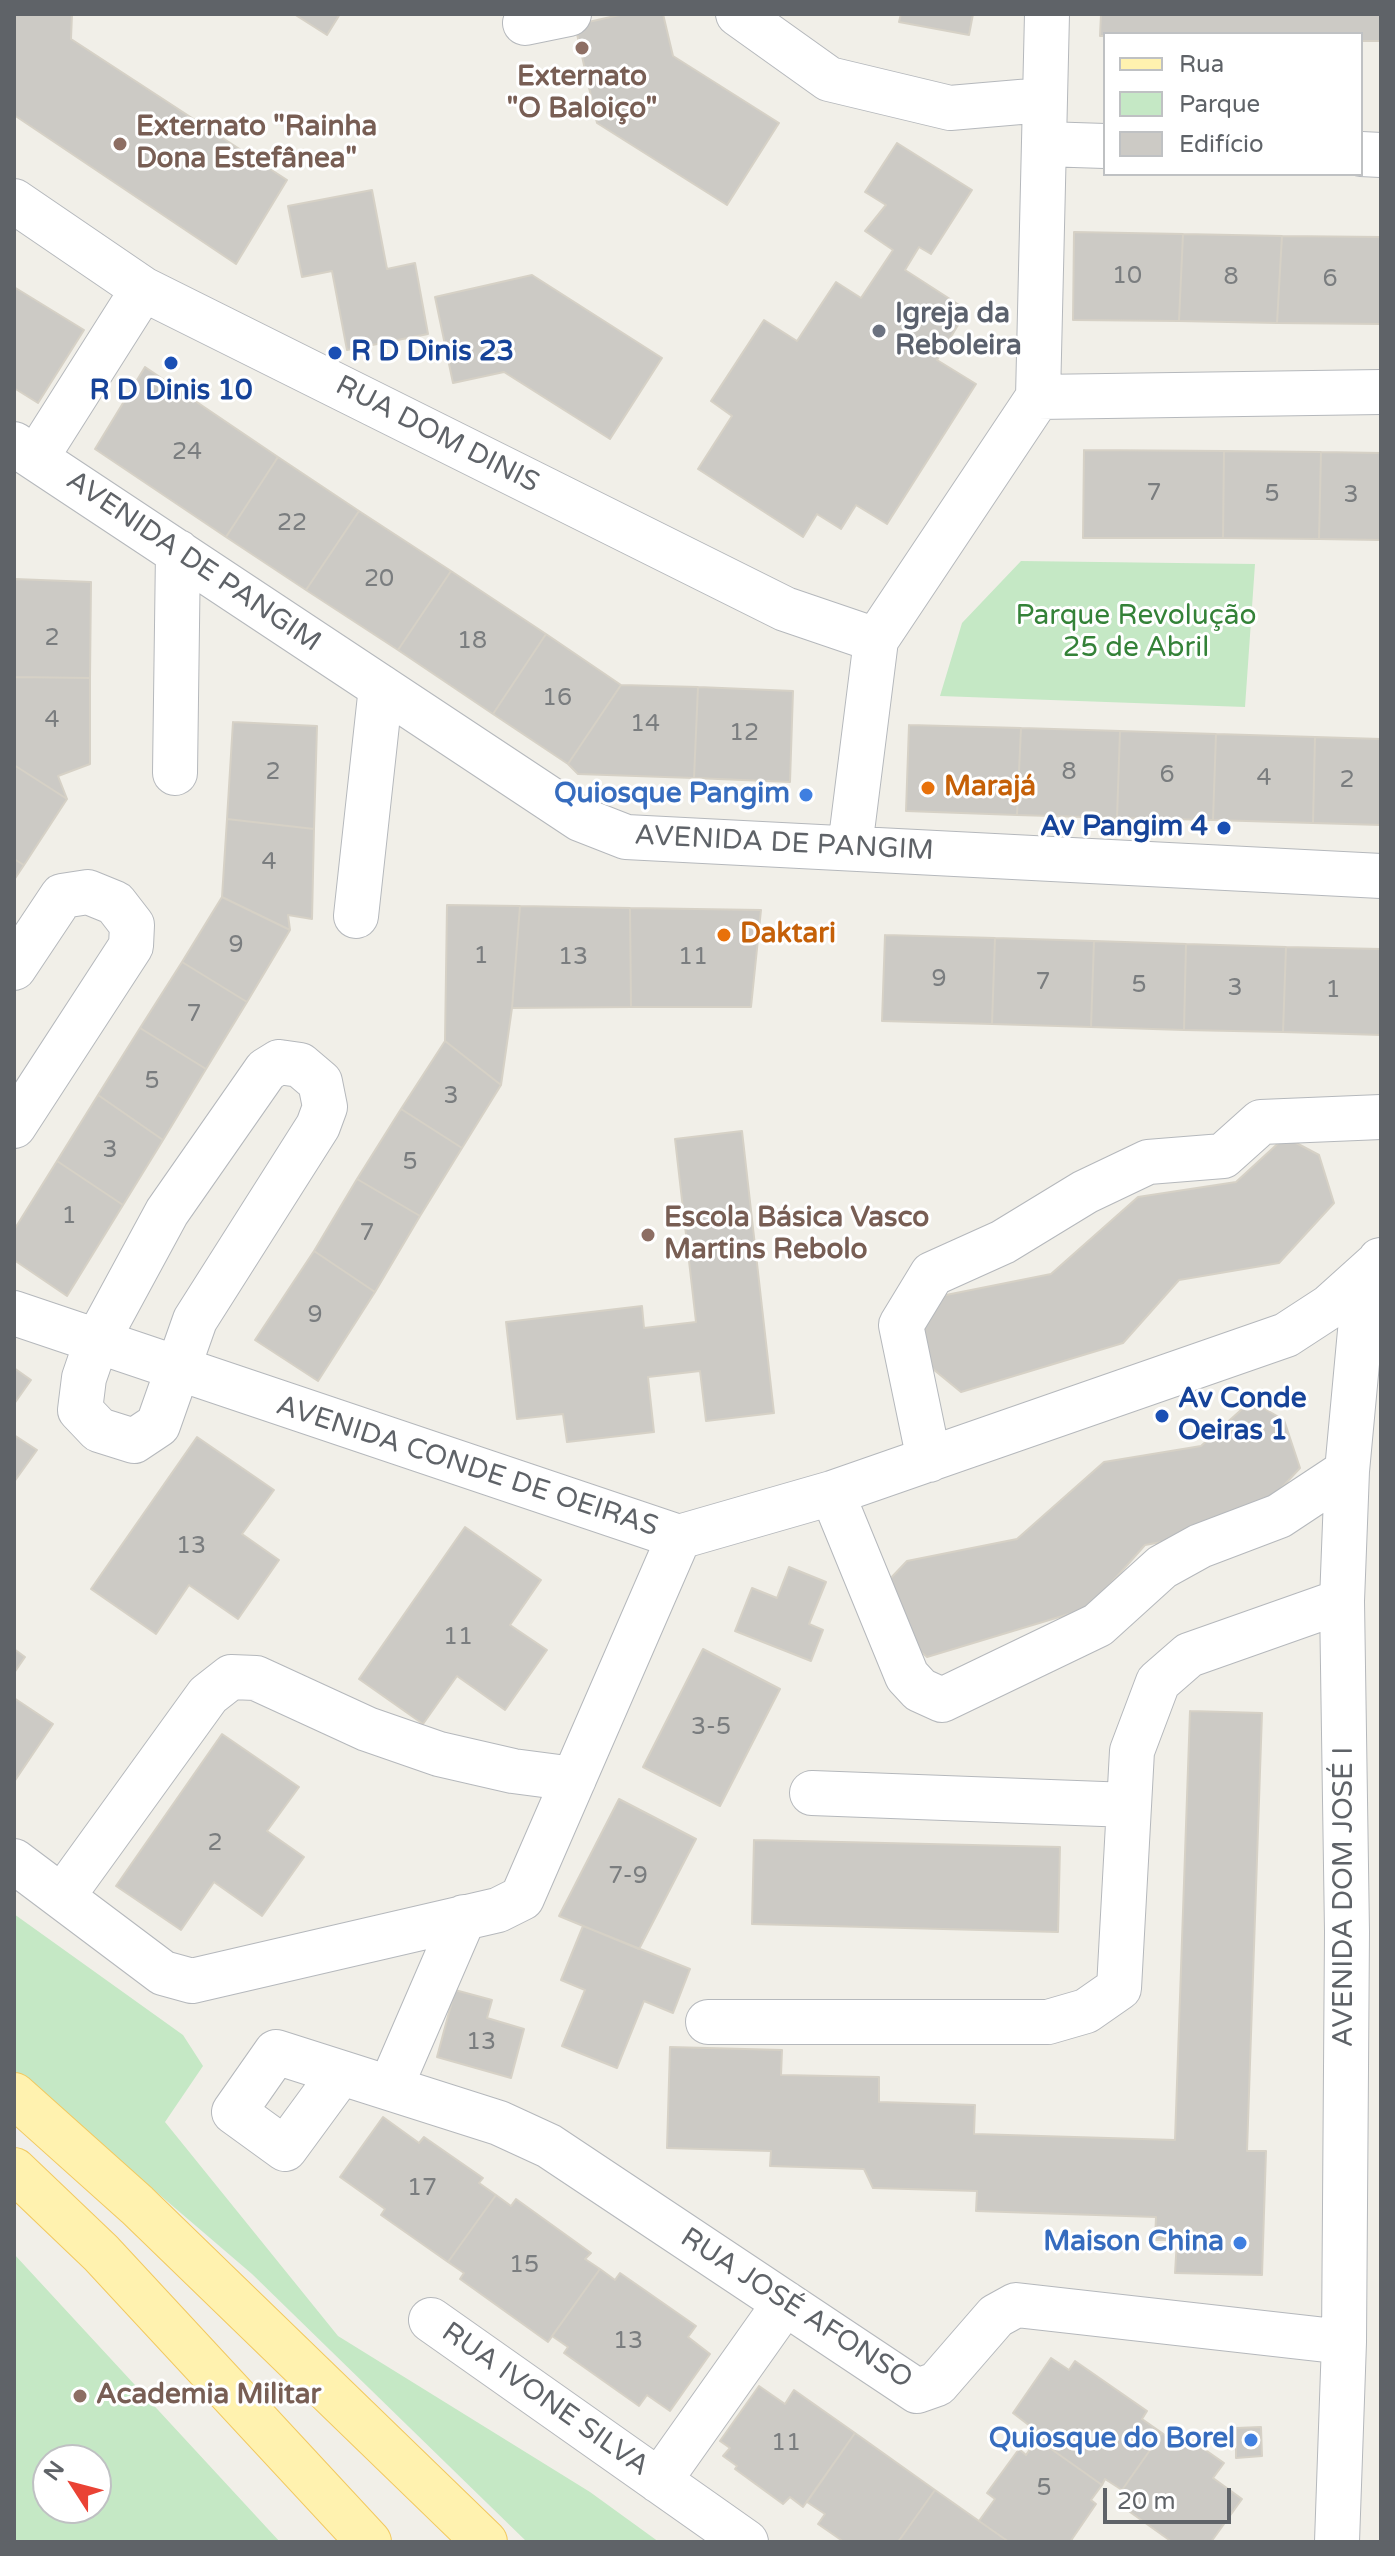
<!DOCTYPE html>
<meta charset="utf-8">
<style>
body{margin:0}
#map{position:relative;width:1395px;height:2556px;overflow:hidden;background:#f1efe8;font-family:"Varela Round",sans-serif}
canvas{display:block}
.frame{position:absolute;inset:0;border:16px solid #5f6368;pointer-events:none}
.legend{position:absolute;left:1103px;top:32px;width:260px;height:144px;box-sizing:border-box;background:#fff;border:2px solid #bfc1c3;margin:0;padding:10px 14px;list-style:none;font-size:24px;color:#5f6368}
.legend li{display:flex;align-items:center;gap:16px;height:40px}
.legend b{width:40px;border:2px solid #bfc1c3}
.north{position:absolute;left:32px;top:2444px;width:80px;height:80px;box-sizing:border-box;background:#fff;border:2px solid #bfc1c3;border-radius:50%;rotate:306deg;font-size:22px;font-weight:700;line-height:32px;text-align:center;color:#5f6368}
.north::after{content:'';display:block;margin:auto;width:28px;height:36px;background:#ea4335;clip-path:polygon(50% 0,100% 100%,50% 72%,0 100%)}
.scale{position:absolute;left:1103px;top:2488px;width:128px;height:36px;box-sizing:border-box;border:4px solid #5f6368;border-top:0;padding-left:10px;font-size:24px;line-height:28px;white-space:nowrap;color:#5f6368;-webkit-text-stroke:6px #fff;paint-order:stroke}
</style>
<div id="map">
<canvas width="1395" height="2556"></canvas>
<div class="frame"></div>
<ul class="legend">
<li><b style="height:10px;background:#fff2af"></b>Rua</li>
<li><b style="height:22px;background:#c5e8c5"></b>Parque</li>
<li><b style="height:22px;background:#cccac5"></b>Edifício</li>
</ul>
<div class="north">N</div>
<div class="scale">20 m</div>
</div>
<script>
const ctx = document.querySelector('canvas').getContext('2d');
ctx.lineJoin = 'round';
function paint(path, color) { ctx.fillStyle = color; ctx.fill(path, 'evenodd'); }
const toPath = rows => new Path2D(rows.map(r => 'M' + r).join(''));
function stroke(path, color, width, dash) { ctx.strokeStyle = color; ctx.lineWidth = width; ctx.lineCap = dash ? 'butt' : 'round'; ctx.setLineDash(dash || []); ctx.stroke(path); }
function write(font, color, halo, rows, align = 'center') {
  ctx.font = font + ' "Varela Round",sans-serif'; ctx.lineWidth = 6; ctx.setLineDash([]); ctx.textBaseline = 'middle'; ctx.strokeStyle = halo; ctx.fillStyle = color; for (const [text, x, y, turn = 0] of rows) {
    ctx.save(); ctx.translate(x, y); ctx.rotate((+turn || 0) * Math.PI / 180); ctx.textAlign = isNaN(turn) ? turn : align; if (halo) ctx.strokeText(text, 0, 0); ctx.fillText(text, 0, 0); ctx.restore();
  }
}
paint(toPath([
 [1021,561,1255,564,1245,707,940,696,962,623],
 [14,1914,183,2035,203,2066,165,2122,338,2336,590,2492,659,2542,527,2542,252,2274,14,2070],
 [14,2254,86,2332,280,2542,14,2542],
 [48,2460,96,2460,96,2508,48,2508]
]), '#c5e8c5');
const building = toPath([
 [14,14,72,14,71,39,287,180,236,264,14,115,14,14],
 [294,14,340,14,327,35,294,14],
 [624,14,663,14,673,56,779,123,727,205,597,123,575,25,624,14],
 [901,14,973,14,969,35,899,22,901,14],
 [1101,14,1381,14,1381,41,1361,41,1361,34,1100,36,1101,14],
 [897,143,972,190,931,254,919,247,905,270,967,310,937,360,976,384,887,524,856,505,841,529,817,514,803,537,698,469,732,416,711,401,764,320,797,341,836,282,861,298,893,250,865,231,886,205,865,192,897,143],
 [372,190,387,269,415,263,428,334,347,350,332,271,302,277,288,206,372,190],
 [1074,232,1183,234,1179,321,1073,320,1074,232],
 [1183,234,1282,236,1277,323,1179,321,1183,234],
 [1282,236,1381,237,1381,324,1277,323,1282,236],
 [532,275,662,358,610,439,504,372,453,383,435,297,532,275],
 [14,287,84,330,38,403,14,388,14,287],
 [145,367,278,457,226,537,95,449,145,367],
 [1084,450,1224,451,1223,538,1083,538,1084,450],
 [1224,451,1321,452,1319,539,1223,538,1224,451],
 [1321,452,1381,453,1381,540,1319,539,1321,452],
 [278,457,359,511,306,590,226,537,278,457],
 [359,511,451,571,398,650,306,590,359,511],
 [451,571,546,634,493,714,398,650,451,571],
 [15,579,91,582,90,678,14,677,15,579],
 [546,634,621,685,568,764,493,714,546,634],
 [14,677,90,678,90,764,58,776,67,799,14,765,14,677],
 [621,685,698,687,694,778,578,774,568,764,621,685],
 [698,687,793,691,790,782,694,778,698,687],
 [233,722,317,726,314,829,227,819,233,722],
 [909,725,1021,728,1017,815,906,811,909,725],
 [1021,728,1120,731,1117,818,1017,815,1021,728],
 [1120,731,1216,734,1213,820,1117,818,1120,731],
 [1216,734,1315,737,1313,823,1213,820,1216,734],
 [1315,737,1381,739,1381,825,1313,823,1315,737],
 [14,765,67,799,24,865,14,859,14,765],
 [227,819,314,829,312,919,288,915,290,930,222,897,227,819],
 [14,859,24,865,14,880,14,859],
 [222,897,290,930,247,1002,182,962,222,897],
 [447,905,520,906,512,1008,501,1085,445,1041,447,905],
 [520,906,630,908,631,1007,512,1008,520,906],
 [630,908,761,910,751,1007,631,1007,630,908],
 [885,935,995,938,992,1024,882,1021,885,935],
 [995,938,1094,941,1091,1027,992,1024,995,938],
 [1094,941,1186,944,1184,1030,1091,1027,1094,941],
 [1186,944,1286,947,1283,1032,1184,1030,1186,944],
 [1286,947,1381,949,1381,1035,1283,1032,1286,947],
 [182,962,247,1002,206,1069,140,1028,182,962],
 [140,1028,206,1069,163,1140,98,1095,140,1028],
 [445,1041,501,1085,462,1148,401,1109,445,1041],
 [98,1095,163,1140,123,1205,57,1161,98,1095],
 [401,1109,462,1148,420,1216,357,1179,401,1109],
 [742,1131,774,1413,706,1421,700,1371,648,1377,654,1432,567,1442,563,1414,517,1419,506,1322,642,1306,644,1328,696,1322,675,1139,742,1131],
 [1285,1137,1319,1155,1334,1203,1279,1263,1179,1280,1123,1343,961,1392,928,1365,921,1317,941,1296,1051,1274,1138,1197,1236,1182,1285,1137],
 [57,1161,123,1205,67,1296,14,1260,14,1230,57,1161],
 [357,1179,420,1216,375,1292,314,1251,357,1179],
 [314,1251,375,1292,318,1381,255,1340,314,1251],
 [14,1368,31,1380,14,1404,14,1368],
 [1251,1401,1284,1420,1300,1468,1245,1527,1145,1545,1089,1608,927,1657,894,1630,887,1582,907,1561,1017,1539,1104,1462,1201,1446,1251,1401],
 [14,1435,37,1450,14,1482,14,1435],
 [197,1437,274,1490,242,1534,279,1560,238,1619,189,1585,156,1634,91,1589,197,1437],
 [465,1527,541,1580,510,1625,547,1650,505,1710,457,1676,423,1724,359,1679,465,1527],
 [789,1567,826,1582,809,1624,823,1630,811,1661,735,1631,752,1588,777,1598,789,1567],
 [14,1649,25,1657,14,1673,14,1649],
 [703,1649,780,1689,720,1806,643,1767,703,1649],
 [14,1698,53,1724,14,1782,14,1698],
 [1190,1711,1262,1713,1247,2151,1266,2151,1262,2275,1175,2273,1177,2240,1155,2240,1156,2217,976,2211,977,2191,873,2188,864,2169,770,2166,771,2151,667,2148,670,2047,782,2050,781,2075,879,2077,879,2102,975,2105,974,2134,1175,2140,1190,1711],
 [222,1734,299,1787,267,1831,304,1857,262,1916,214,1882,181,1930,116,1886,222,1734],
 [619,1799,696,1839,639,1949,559,1916,619,1799],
 [754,1840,1060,1847,1058,1932,752,1924,754,1840],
 [583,1926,690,1969,673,2013,644,2001,617,2068,562,2046,585,1990,561,1980,583,1926],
 [455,1990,492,2000,487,2018,524,2029,511,2078,437,2057,455,1990],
 [383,2117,419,2143,424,2137,483,2178,479,2183,496,2195,448,2262,381,2215,385,2209,340,2177,383,2117],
 [496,2195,511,2206,516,2199,591,2253,585,2259,600,2269,548,2342,460,2279,464,2273,448,2262,496,2195],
 [600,2269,615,2280,620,2273,696,2326,688,2337,710,2354,670,2411,647,2395,639,2406,564,2353,568,2347,552,2336,600,2269],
 [1051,2358,1069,2370,1075,2361,1147,2411,1142,2419,1162,2433,1122,2490,1105,2479,1102,2485,1037,2439,1026,2432,1030,2426,1013,2413,1051,2358],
 [759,2386,785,2404,794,2390,855,2433,803,2507,790,2497,783,2504,735,2469,737,2466,723,2456,730,2448,720,2441,759,2386],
 [1261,2427,1262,2456,1236,2458,1236,2428,1261,2427],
 [855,2433,935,2490,898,2542,844,2542,818,2524,825,2514,807,2502,855,2433],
 [1162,2433,1177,2444,1184,2435,1224,2463,1213,2478,1242,2499,1211,2542,1172,2542,1130,2512,1138,2501,1122,2490,1162,2433],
 [1037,2439,1102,2485,1091,2500,1096,2504,1070,2542,1009,2542,979,2521,995,2499,987,2493,1019,2449,1026,2455,1037,2439],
 [935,2490,979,2521,1009,2542,898,2542,935,2490]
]);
paint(building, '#cccac5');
stroke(building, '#d6d1c6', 2);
const minor = toPath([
 [738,14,829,79,950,108,1043,100],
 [525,23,569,14],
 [1044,144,1105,146],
 [1361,154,1381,155],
 [14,201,143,289,785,609,876,640],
 [1038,397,1047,14],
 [1038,397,1381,392],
 [14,444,580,819,626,837,1381,876],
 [36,458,143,289],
 [175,773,178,552],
 [850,847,876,640,1038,397],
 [356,916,381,687],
 [14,968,62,896,88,892,115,903,132,925,131,946,14,1126],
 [279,1062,300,1065,320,1082,325,1107,318,1126,195,1320,158,1425,134,1441,99,1430,80,1410,84,1378,96,1343,167,1212,266,1070,279,1062],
 [14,1313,679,1537,832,1493,1286,1335,1329,1307,1379,1262],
 [929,1460,901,1325,932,1274,1003,1242,1085,1192,1148,1162,1223,1156,1261,1122,1381,1117],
 [832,1493,907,1676,920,1690,942,1700,1098,1625,1162,1567,1200,1546,1279,1516,1347,1471],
 [812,1793,1129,1805],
 [14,1861,163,1973,192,1981,498,1910,522,1898,679,1537],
 [62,1897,208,1695,231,1677,256,1678,367,1729,439,1754,513,1771,574,1779],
 [708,2022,1048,2022,1086,2011,1119,1988,1132,1751,1158,1682,1189,1655,1342,1601],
 [340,2074,285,2149,234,2112,276,2052,499,2123,549,2146,917,2391,937,2384,996,2316,1016,2305,1344,2342],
 [390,2088,464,1917],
 [431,2320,746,2542],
 [659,2481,785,2303],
 [1337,2542,1344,2342,1347,1932,1342,1601,1347,1471,1360,1331,1380,1260]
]);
const major = toPath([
 [14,2095,137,2205,485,2542],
 [14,2170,101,2253,369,2542]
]);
stroke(minor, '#b5b8bc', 46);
stroke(major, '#f2c960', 46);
stroke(minor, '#fff', 44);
stroke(major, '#fff2af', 44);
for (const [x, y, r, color] of [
 [582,48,8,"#8d6e63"],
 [120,144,8,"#8d6e63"],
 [879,331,8,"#6b7280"],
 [335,353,8,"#1a4fb4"],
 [171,363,8,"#1a4fb4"],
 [928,788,8,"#e8710a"],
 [806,795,8,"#3f7fe0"],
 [1224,828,8,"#1a4fb4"],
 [724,935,8,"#e8710a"],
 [648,1235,8,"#8d6e63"],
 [1162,1416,8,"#1a4fb4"],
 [1240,2243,8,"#3f7fe0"],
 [80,2396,8,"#8d6e63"],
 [1251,2440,8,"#3f7fe0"]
]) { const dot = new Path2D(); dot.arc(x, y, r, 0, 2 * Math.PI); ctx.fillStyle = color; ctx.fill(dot); stroke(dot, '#fff', 3); }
write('24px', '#7a7d7f', null, [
 ["10",1127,277],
 ["8",1231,278],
 ["6",1330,280],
 ["24",187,453],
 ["7",1154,494],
 ["5",1272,495],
 ["3",1351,496],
 ["22",292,524],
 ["20",379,580],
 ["2",52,639],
 ["18",472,642],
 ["16",557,699],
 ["4",52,721],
 ["14",645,725],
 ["12",744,734],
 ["2",273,773],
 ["8",1069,773],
 ["6",1167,776],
 ["4",1264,779],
 ["2",1347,781],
 ["4",269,863],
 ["9",236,946],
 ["1",481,957],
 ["13",573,958],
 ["11",693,958],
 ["9",939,980],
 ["7",1043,983],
 ["5",1139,986],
 ["3",1235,989],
 ["1",1333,991],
 ["7",194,1015],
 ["5",152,1082],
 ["3",451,1097],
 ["3",110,1151],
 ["5",410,1163],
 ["1",69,1217],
 ["7",367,1234],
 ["9",315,1316],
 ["13",191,1547],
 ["11",458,1638],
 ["3-5",711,1728],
 ["2",215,1844],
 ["7-9",628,1877],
 ["13",481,2043],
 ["17",422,2189],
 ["15",524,2266],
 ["13",628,2342],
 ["11",786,2444],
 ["5",1044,2489]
]);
write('bold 28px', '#785e54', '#fff', [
 ["Externato",582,78,"center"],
 ["\"O Baloiço\"",582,110,"center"],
 ["Externato \"Rainha",136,128],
 ["Dona Estefânea\"",136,160],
 ["Escola Básica Vasco",664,1219],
 ["Martins Rebolo",664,1251],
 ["Academia Militar",96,2396]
], 'left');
write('bold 28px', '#5b616d', '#fff', [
 ["Igreja da",895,315],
 ["Reboleira",895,347]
], 'left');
write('bold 28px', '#164399', '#fff', [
 ["R D Dinis 23",351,353],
 ["R D Dinis 10",171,392,"center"],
 ["Av Pangim 4",1208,828,"right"],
 ["Av Conde",1178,1400],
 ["Oeiras 1",1178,1432]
], 'left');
write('28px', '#5f6368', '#fff', [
 ["RUA DOM DINIS",437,435,27],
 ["AVENIDA DE PANGIM",193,562,34],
 ["AVENIDA DE PANGIM",784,844,3],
 ["AVENIDA CONDE DE OEIRAS",467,1467,18],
 ["AVENIDA DOM JOSÉ I",1345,1897,-90],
 ["RUA JOSÉ AFONSO",796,2309,33],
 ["RUA IVONE SILVA",545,2400,35]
]);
write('28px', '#348238', '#fff', [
 ["Parque Revolução",1136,617],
 ["25 de Abril",1136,649]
]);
write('bold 28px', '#c56008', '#fff', [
 ["Marajá",944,788],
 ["Daktari",740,935]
], 'left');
write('bold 28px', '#366cbe', '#fff', [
 ["Quiosque Pangim",790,795],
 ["Maison China",1224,2243],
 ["Quiosque do Borel",1235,2440]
], 'right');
</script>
